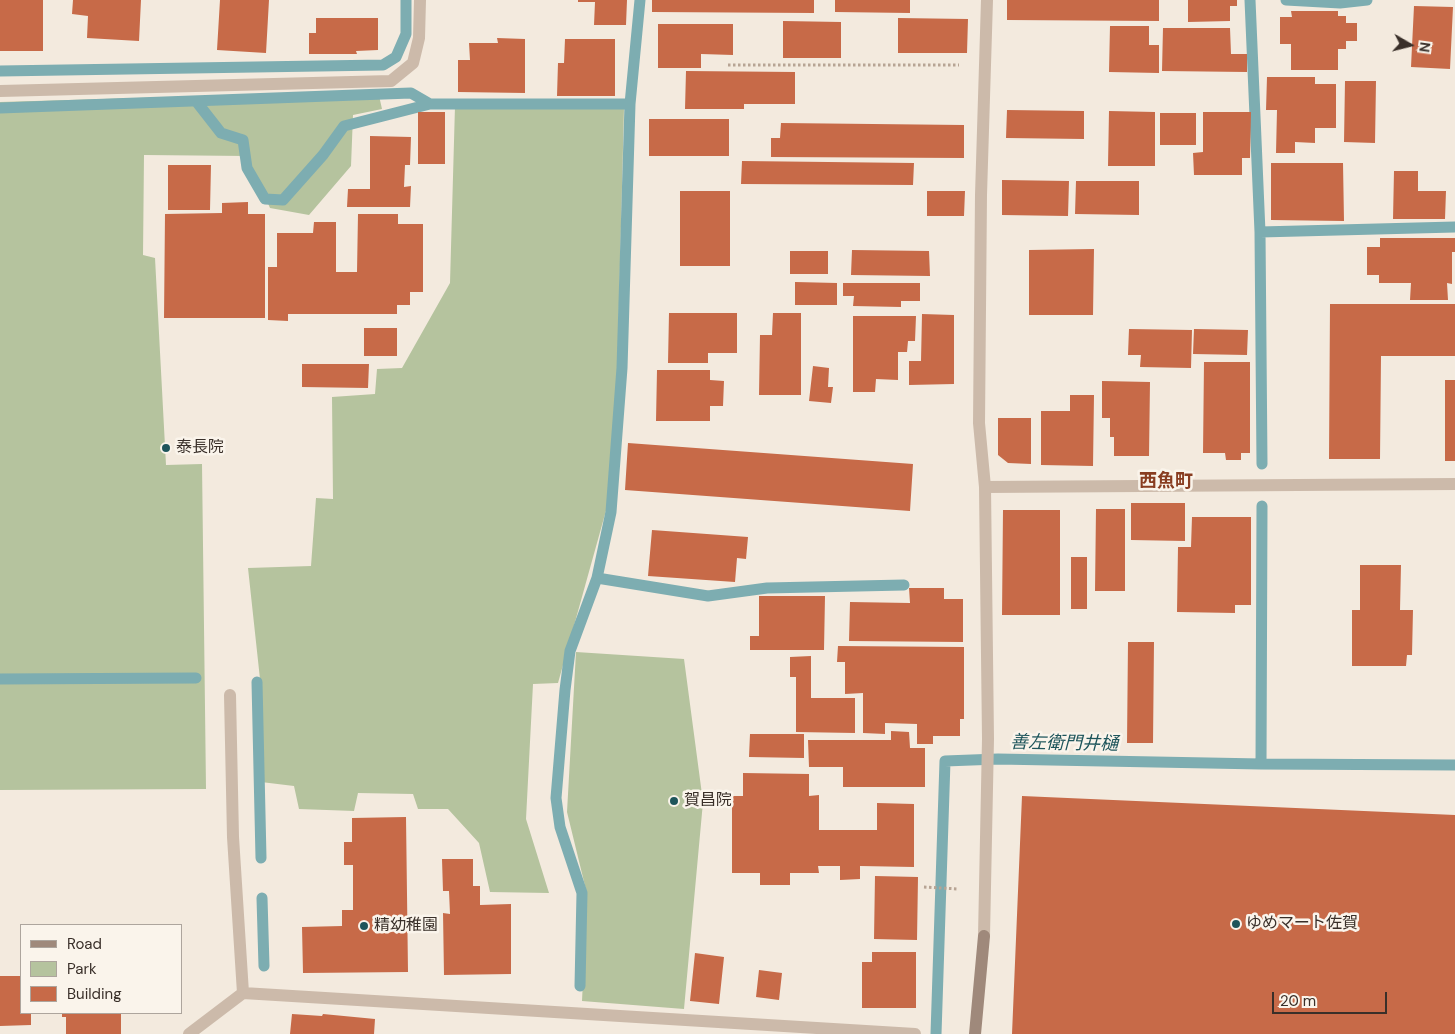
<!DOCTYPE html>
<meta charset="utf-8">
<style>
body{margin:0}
#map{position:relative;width:1455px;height:1034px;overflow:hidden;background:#f3eade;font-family:"DM Sans",sans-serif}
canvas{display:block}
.legend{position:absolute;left:20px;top:924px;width:162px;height:90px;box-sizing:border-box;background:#faf4eb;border:1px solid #ada59d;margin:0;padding:6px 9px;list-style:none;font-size:15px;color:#392f29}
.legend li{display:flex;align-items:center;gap:10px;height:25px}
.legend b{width:25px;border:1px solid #ada59d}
.north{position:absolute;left:1385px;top:20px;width:50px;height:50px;-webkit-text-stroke:4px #faf4eb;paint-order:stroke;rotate:98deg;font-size:14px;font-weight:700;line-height:20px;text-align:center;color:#392f29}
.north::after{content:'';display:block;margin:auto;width:18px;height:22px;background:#392f29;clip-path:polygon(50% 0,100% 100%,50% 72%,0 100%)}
.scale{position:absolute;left:1272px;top:992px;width:115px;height:22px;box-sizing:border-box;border:2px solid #392f29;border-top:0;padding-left:6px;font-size:15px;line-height:18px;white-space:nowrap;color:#392f29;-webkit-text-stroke:4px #faf4eb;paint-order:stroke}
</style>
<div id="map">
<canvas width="1455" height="1034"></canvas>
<ul class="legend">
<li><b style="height:6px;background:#9f897b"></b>Road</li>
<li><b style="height:14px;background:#b5c39e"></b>Park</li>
<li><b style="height:14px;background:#c76a48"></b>Building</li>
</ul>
<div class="north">N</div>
<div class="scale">20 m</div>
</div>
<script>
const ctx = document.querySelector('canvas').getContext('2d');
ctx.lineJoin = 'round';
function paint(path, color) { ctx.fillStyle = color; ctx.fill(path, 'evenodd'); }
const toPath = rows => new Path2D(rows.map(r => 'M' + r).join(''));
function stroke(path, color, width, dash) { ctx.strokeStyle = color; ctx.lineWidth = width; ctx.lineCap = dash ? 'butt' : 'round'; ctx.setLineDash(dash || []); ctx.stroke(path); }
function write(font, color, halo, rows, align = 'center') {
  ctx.font = font + ' "DM Sans","Noto Sans JP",sans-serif'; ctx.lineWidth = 5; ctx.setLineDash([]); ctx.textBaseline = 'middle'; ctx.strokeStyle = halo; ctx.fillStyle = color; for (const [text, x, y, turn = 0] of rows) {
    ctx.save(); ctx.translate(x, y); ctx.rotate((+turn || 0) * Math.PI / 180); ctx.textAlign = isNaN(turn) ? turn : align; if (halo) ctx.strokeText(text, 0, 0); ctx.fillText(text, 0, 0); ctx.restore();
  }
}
paint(toPath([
 [378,91,382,109,353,115,351,166,309,215,270,208,247,156,144,155,143,255,155,258,166,465,202,464,206,789,0,790,0,102],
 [455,106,624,108,617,383,607,507,558,683,533,684,526,819,549,893,490,892,479,843,448,809,418,809,413,794,358,793,354,811,299,809,294,786,261,782,260,679,248,568,311,566,316,498,333,499,332,397,375,394,377,369,402,368,450,283],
 [576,652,684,659,703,802,684,1009,582,1001,587,894,567,812]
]), '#b5c39e');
stroke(toPath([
 [1250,0,1260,232,1262,464],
 [1286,0,1340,3,1367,0],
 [0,71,383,65,396,57,406,34,406,0],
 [196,101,221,133,243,140,247,168,265,199,283,200,323,155,344,126,430,104],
 [630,104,640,0],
 [0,108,411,93,430,104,630,104,622,368,611,512,597,578,570,651,565,690,556,798,560,827,582,893,580,986],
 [1260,232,1455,227],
 [597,578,708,596,767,588,904,585],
 [0,679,196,678],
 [257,682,261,858],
 [1261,764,1262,506],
 [262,898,264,966],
 [936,1034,945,761,998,759,1261,764,1455,765]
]), '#7dadb1', 11);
paint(toPath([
 [0,0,43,0,43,51,0,51],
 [73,0,141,0,139,41,87,38,88,16,72,14],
 [220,0,269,0,266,53,217,50],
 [578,0,627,0,626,25,594,25,595,2,578,2],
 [652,0,814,0,814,13,652,12],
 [835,0,910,0,910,13,835,12],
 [1007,0,1159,0,1159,21,1007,20],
 [1188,0,1237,0,1237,6,1230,6,1230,21,1188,22],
 [1414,6,1453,7,1450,69,1411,67],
 [1291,11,1338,11,1338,16,1346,16,1346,23,1357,23,1357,41,1346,41,1346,49,1338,49,1338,70,1291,70,1291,44,1280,44,1280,17,1292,17],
 [316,18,378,18,378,50,356,51,357,54,309,54,309,33,316,33],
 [898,18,968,19,967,53,898,53],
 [783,21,841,22,841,58,783,58],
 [658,24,733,24,733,55,701,54,701,68,658,68],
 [1110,26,1149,26,1149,45,1159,45,1159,73,1109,72],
 [1163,28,1230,28,1231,54,1247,54,1247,72,1162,71],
 [497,38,525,39,525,93,458,92,458,60,470,60,469,43,498,43],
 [565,39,615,39,615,96,557,96,558,63,564,63],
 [686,71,795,72,795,104,744,104,744,109,685,109],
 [1267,77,1315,77,1315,84,1336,84,1336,128,1315,128,1315,143,1295,142,1295,153,1276,153,1277,110,1266,110],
 [1345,81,1376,81,1375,143,1344,142],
 [1007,110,1084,111,1084,139,1006,138],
 [1109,111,1155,112,1155,166,1108,166],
 [418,112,445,112,445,164,418,164],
 [1203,112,1251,112,1250,158,1242,158,1242,175,1194,175,1193,153,1203,152],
 [1160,113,1196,113,1196,145,1160,145],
 [649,119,729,119,729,156,649,156],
 [781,123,964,125,964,158,771,157,771,138,780,138],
 [370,136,411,137,410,165,405,165,404,187,411,186,410,207,347,207,348,189,370,189],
 [742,161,914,163,913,185,741,184],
 [1271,163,1343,163,1344,221,1271,220],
 [168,165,211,165,210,210,168,210],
 [1394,171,1418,171,1418,191,1446,191,1445,219,1393,219],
 [1002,180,1069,181,1068,216,1002,215],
 [1076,181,1139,181,1139,215,1075,214],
 [680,191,730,191,730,266,680,266],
 [927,191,965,191,964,216,927,216],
 [248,202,248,214,265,214,265,318,164,318,165,214,222,213,222,203],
 [358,214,398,214,398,224,423,224,423,292,410,292,410,305,397,305,397,314,288,314,288,321,268,320,268,267,277,267,277,233,313,233,314,222,336,222,336,272,357,272],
 [1380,238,1455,238,1455,252,1452,252,1452,284,1447,283,1448,300,1410,300,1411,283,1379,283,1379,275,1367,275,1367,247,1380,247],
 [1094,249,1093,315,1029,315,1029,250],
 [852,250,929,251,930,276,851,275],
 [790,251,828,251,828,274,790,274],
 [795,282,837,283,837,305,795,305],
 [843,283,920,283,920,301,901,301,901,307,853,306,854,296,843,296],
 [1330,304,1455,304,1455,356,1381,356,1380,459,1329,459],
 [669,313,737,313,737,353,708,353,708,363,668,363],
 [773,313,801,313,801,395,759,395,760,335,772,335],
 [922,314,954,315,954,384,909,385,909,361,921,361],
 [853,316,916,316,915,341,908,341,907,352,898,352,898,380,876,379,875,392,853,392],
 [364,328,397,328,397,356,364,356],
 [1129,329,1192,330,1191,368,1140,367,1141,355,1128,355],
 [1194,329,1248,330,1247,355,1193,354],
 [1204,362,1250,362,1250,453,1241,453,1241,460,1226,460,1225,453,1203,453],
 [302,364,369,364,368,388,302,387],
 [813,366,829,368,828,387,833,387,831,403,809,401],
 [657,370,710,370,710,380,724,381,723,406,710,406,710,421,656,421],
 [1445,380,1455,380,1455,461,1445,461],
 [1102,381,1150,382,1149,456,1114,456,1114,437,1110,437,1110,418,1102,418],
 [1070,395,1094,395,1093,466,1041,465,1041,411,1070,411],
 [998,418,1031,418,1031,464,1008,463,998,455],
 [628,443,913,464,910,511,625,490],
 [1131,503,1185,503,1185,541,1131,540],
 [1096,509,1125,509,1125,591,1095,591],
 [1003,510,1060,510,1060,615,1002,615],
 [1192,517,1251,517,1251,605,1235,605,1235,613,1177,612,1178,547,1191,547],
 [652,530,748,537,746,559,737,558,735,582,648,576],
 [1071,557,1087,557,1087,609,1071,609],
 [1360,565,1401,565,1400,610,1413,610,1412,655,1407,655,1406,666,1352,666,1352,610,1360,610],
 [909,588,944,588,944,599,963,599,963,642,849,641,850,602,910,603],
 [759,596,825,596,824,650,750,650,750,636,759,636],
 [1128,642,1154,642,1153,743,1127,743],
 [838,646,964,647,964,719,960,719,960,736,933,736,933,744,917,744,917,724,885,723,885,734,863,733,863,693,845,694,845,662,837,662],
 [811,656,811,698,855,698,855,733,796,732,796,677,790,677,790,657],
 [891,731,909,732,910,748,925,748,925,787,843,787,843,767,809,767,808,740,891,740],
 [750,734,804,734,804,758,749,757],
 [743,773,809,774,809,796,819,795,819,830,877,830,877,803,914,804,914,867,860,866,860,879,840,880,840,866,818,866,819,873,790,873,790,885,760,885,760,873,732,873,732,796,743,796],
 [1022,796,1455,815,1455,1034,1012,1034],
 [406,817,408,972,303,973,302,927,342,926,342,910,353,910,353,865,344,865,344,842,352,842,352,818],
 [442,859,473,859,473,886,480,886,480,905,511,904,511,974,444,975,443,913,450,914,449,891,443,891],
 [875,876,918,877,917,940,874,939],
 [872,952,916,952,916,1008,862,1008,862,962,872,962],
 [695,953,724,957,719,1004,690,1001],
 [759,970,782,973,779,1000,756,997],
 [0,976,21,976,21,1013,31,1013,31,1025,0,1026],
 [62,1013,121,1013,121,1034,66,1034,66,1017,62,1017],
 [292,1014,322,1016,323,1014,375,1019,374,1034,290,1034]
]), '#c76a48');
stroke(toPath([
 [728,65,959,65],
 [924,887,958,889]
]), '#b7a494', 3, [2.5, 2.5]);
stroke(toPath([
 [0,91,391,81,413,63,419,38,420,0],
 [985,487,1455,484],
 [230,695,233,837,243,993],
 [984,936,988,739,985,487,979,423,981,195,987,0],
 [189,1034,243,993,915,1034]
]), '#ccbaaa', 12);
stroke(toPath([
 [975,1034,984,936]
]), '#9f897b', 12);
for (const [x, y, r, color] of [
 [166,448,5,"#1e555b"],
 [674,801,5,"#1e555b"],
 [1236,924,5,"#1e555b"],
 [364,926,5,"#1e555b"]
]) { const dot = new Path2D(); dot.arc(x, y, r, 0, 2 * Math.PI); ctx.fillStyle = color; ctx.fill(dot); stroke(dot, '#faf4eb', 2); }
write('16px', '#392f29', '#faf4eb', [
 ["泰長院",176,448],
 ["賀昌院",684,801],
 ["ゆめマート佐賀",1246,924],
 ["精幼稚園",374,926]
], 'left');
write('bold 18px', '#893d21', '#faf4eb', [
 ["西魚町",1166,482]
]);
write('italic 18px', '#1e555b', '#faf4eb', [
 ["善左衛門井樋",1064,744,1]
]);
</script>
